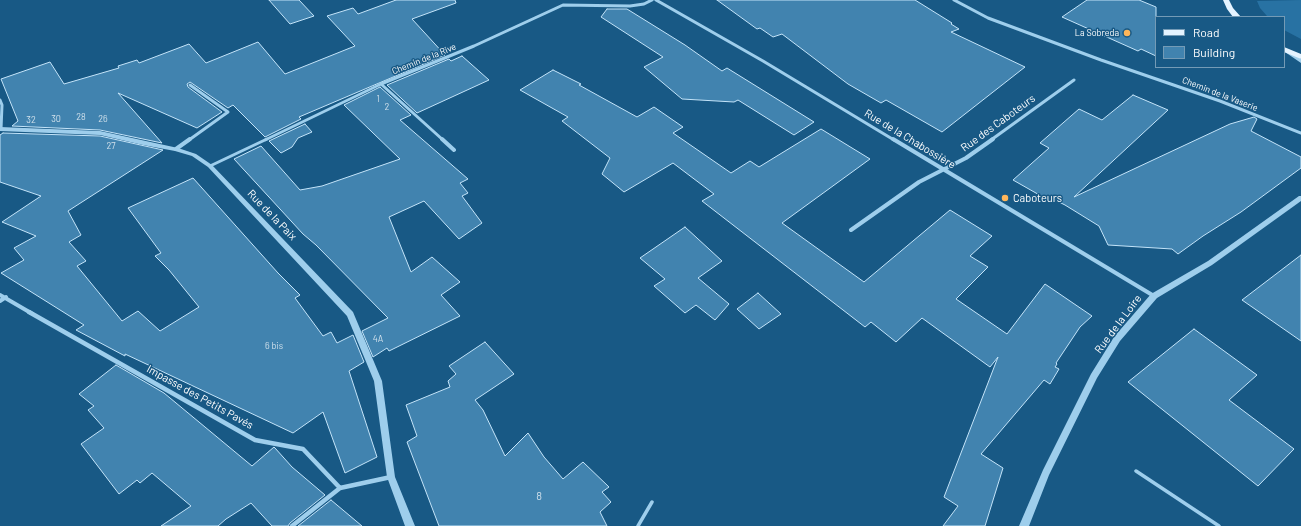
<!DOCTYPE html>
<meta charset="utf-8">
<style>
body{margin:0}
#map{position:relative;width:1301px;height:526px;overflow:hidden;background:#185985;font-family:Barlow,sans-serif}
canvas{display:block}
.legend{position:absolute;left:1155px;top:16px;width:130px;height:52px;box-sizing:border-box;background:#185985;border:1px solid #749bb6;margin:0;padding:5px 7px;list-style:none;font-size:12px;color:#fff}
.legend li{display:flex;align-items:center;gap:8px;height:20px}
.legend b{width:20px;border:1px solid #749bb6}
</style>
<div id="map">
<canvas width="1301" height="526"></canvas>
<ul class="legend">
<li><b style="height:5px;background:#e4f3ff"></b>Road</li>
<li><b style="height:11px;background:#4183af"></b>Building</li>
</ul>
</div>
<script>
const ctx = document.querySelector('canvas').getContext('2d');
ctx.lineJoin = 'round';
function paint(path, color) { ctx.fillStyle = color; ctx.fill(path, 'evenodd'); }
const toPath = rows => new Path2D(rows.map(r => 'M' + r).join(''));
function stroke(path, color, width, dash) { ctx.strokeStyle = color; ctx.lineWidth = width; ctx.lineCap = dash ? 'butt' : 'round'; ctx.setLineDash(dash || []); ctx.stroke(path); }
function write(font, color, halo, rows, align = 'center') {
  ctx.font = font + ' Barlow,sans-serif'; ctx.lineWidth = 3; ctx.setLineDash([]); ctx.textBaseline = 'middle'; ctx.strokeStyle = halo; ctx.fillStyle = color; for (const [text, x, y, turn = 0] of rows) {
    ctx.save(); ctx.translate(x, y); ctx.rotate((+turn || 0) * Math.PI / 180); ctx.textAlign = isNaN(turn) ? turn : align; if (halo) ctx.strokeText(text, 0, 0); ctx.fillText(text, 0, 0); ctx.restore();
  }
}
paint(toPath([
 [1301,0,1301,39,1284,30,1284,17,1267,16,1260,8,1257,1]
]), '#2872a3');
const building = toPath([
 [269,0,299,0,314,16,290,24,269,0],
 [396,0,455,0,456,3,412,19,445,55,299,117,301,119,265,137,233,105,228,108,190,82,187,84,188,87,222,112,197,128,118,93,162,143,100,130,12,126,18,121,1,79,50,62,64,84,119,68,118,66,137,60,139,63,189,44,206,63,258,42,285,74,355,46,327,16,353,8,358,14,396,0],
 [717,0,915,0,952,23,951,24,959,29,951,32,1025,67,942,132,886,100,881,103,848,84,782,34,773,37,760,28,757,29,717,0],
 [1087,0,1139,0,1156,7,1156,56,1141,49,1138,51,1062,17,1087,0],
 [607,9,627,9,685,45,722,71,727,68,814,122,794,135,738,100,734,102,682,99,644,67,663,57,601,17,607,9],
 [462,56,489,80,417,113,387,85,449,59,451,61,462,56],
 [553,70,581,84,579,85,637,117,654,107,683,127,673,133,731,173,750,161,759,167,821,129,870,159,782,223,864,282,950,210,992,236,970,256,988,267,956,299,1007,334,1045,284,1092,316,1080,327,1056,363,1057,364,1055,367,1059,369,1050,384,1044,380,981,454,1003,468,985,526,943,526,958,506,944,497,998,357,990,367,922,318,896,342,871,322,865,327,702,201,714,194,673,163,624,192,602,174,610,158,562,121,568,117,520,90,553,70],
 [380,87,411,115,400,120,468,179,460,183,468,193,462,196,482,223,459,239,424,201,389,217,411,272,432,257,460,282,441,295,460,316,389,351,387,348,373,357,362,331,388,318,316,245,303,234,234,159,261,146,300,190,322,186,400,159,344,105,380,87],
 [1133,95,1168,110,1074,197,1230,124,1254,117,1257,119,1251,131,1301,157,1301,168,1241,212,1203,236,1178,254,1172,249,1108,245,1099,226,1065,205,1053,199,1050,201,1013,180,1049,148,1040,143,1079,109,1102,120,1133,95],
 [305,124,312,132,298,138,292,147,281,153,269,141,305,124],
 [3,133,100,136,163,150,68,211,81,235,69,242,86,261,77,266,122,321,138,311,160,331,199,307,169,270,155,256,161,253,128,208,193,178,278,273,300,295,295,298,323,336,331,332,337,343,353,335,364,362,349,371,377,457,345,473,323,412,293,433,125,354,125,356,76,330,84,325,1,273,24,260,14,248,36,236,2,222,41,196,0,182,0,135,3,133],
 [685,227,722,261,698,278,729,304,715,320,696,305,685,313,654,286,665,279,640,258,685,227],
 [1301,255,1301,341,1242,300,1301,255],
 [758,293,781,314,759,329,737,309,758,293],
 [1194,329,1257,375,1229,400,1294,449,1258,486,1128,382,1194,329],
 [485,342,514,374,475,400,483,410,505,456,528,433,544,457,563,479,583,462,609,487,602,492,611,502,600,512,607,526,439,526,407,442,417,436,406,405,450,387,448,381,456,374,449,366,485,342],
 [116,365,164,393,252,466,274,447,275,448,292,467,325,495,290,523,288,526,272,526,251,503,226,519,218,526,161,526,191,506,152,473,140,483,137,480,119,494,81,444,104,428,88,410,94,406,79,394,116,365],
 [331,500,362,526,298,526,331,500]
]);
paint(building, '#4183af');
stroke(building, '#c4e4f9', 1);
stroke(toPath([
 [265,140,381,84]
]), '#9eceec', 2.5);
stroke(toPath([
 [210,166,267,139]
]), '#9eceec', 3);
stroke(toPath([
 [1136,471,1219,526],
 [638,526,652,502]
]), '#9eceec', 3.5);
stroke(toPath([
 [656,0,763,61,894,140],
 [954,0,988,18,1101,60,1220,101,1301,133],
 [0,100,2,105,1,129],
 [189,140,228,112,190,85],
 [443,140,381,84,474,46,563,5,630,6,644,4,652,0],
 [991,140,1074,80]
]), '#9eceec', 3);
stroke(toPath([
 [442,139,454,150],
 [893,139,1154,296],
 [176,149,190,139],
 [851,230,919,182,966,158,993,139],
 [0,295,31,313],
 [0,301,6,297]
]), '#9eceec', 4);
stroke(toPath([
 [29,312,255,440,303,449,340,488,391,477],
 [292,526,340,488]
]), '#9eceec', 4.5);
paint(toPath([
 [1287,49,1301,59,1301,63,1285,52,1285,50,1287,49],
 [0,127,100,131,178,148,196,154,212,165,353,312,382,381,395,477,415,526,405,526,387,477,374,381,347,316,208,167,192,156,175,151,143,145,100,135,0,131,0,127],
 [1299,196,1301,196,1301,201,1212,265,1157,298,1120,341,1097,378,1049,475,1029,526,1019,526,1043,470,1091,374,1114,337,1151,294,1208,261,1299,196]
]), '#9eceec');
paint(toPath([
 [1223,0,1229,0,1233,8,1241,17,1233,17,1227,9,1223,0],
 [1284,47,1301,54,1301,59,1284,52,1284,47]
]), '#e4f3ff');
for (const [x, y, r, color] of [
 [1127,33,4,"#ffb65a"],
 [1005,198,4,"#ffb65a"]
]) { const dot = new Path2D(); dot.arc(x, y, r, 0, 2 * Math.PI); ctx.fillStyle = color; ctx.fill(dot); stroke(dot, '#185985', 1.5); }
write('9px', '#fff', '#185985', [
 ["La Sobreda",1119,33]
], 'right');
write('9px', '#fff', '#185985', [
 ["Chemin de la Rive",424,59,-22],
 ["Chemin de la Vaserie",1220,94,21]
]);
write('9px', '#d0e0eb', null, [
 ["1",378,99],
 ["2",387,107],
 ["28",81,117],
 ["30",56,119],
 ["26",103,119],
 ["32",31,120],
 ["27",111,146],
 ["4A",378,339],
 ["6 bis",274,346]
]);
write('11px', '#fff', '#185985', [
 ["Rue des Caboteurs",998,123,-36],
 ["Rue de la Chabossière",910,139,31],
 ["Rue de la Paix",272,215,46],
 ["Rue de la Loire",1118,324,-53],
 ["Impasse des Petits Pavés",200,397,29]
]);
write('11px', '#fff', '#185985', [
 ["Caboteurs",1013,198]
], 'left');
write('11px', '#d0e0eb', null, [
 ["8",539,496]
]);
</script>
